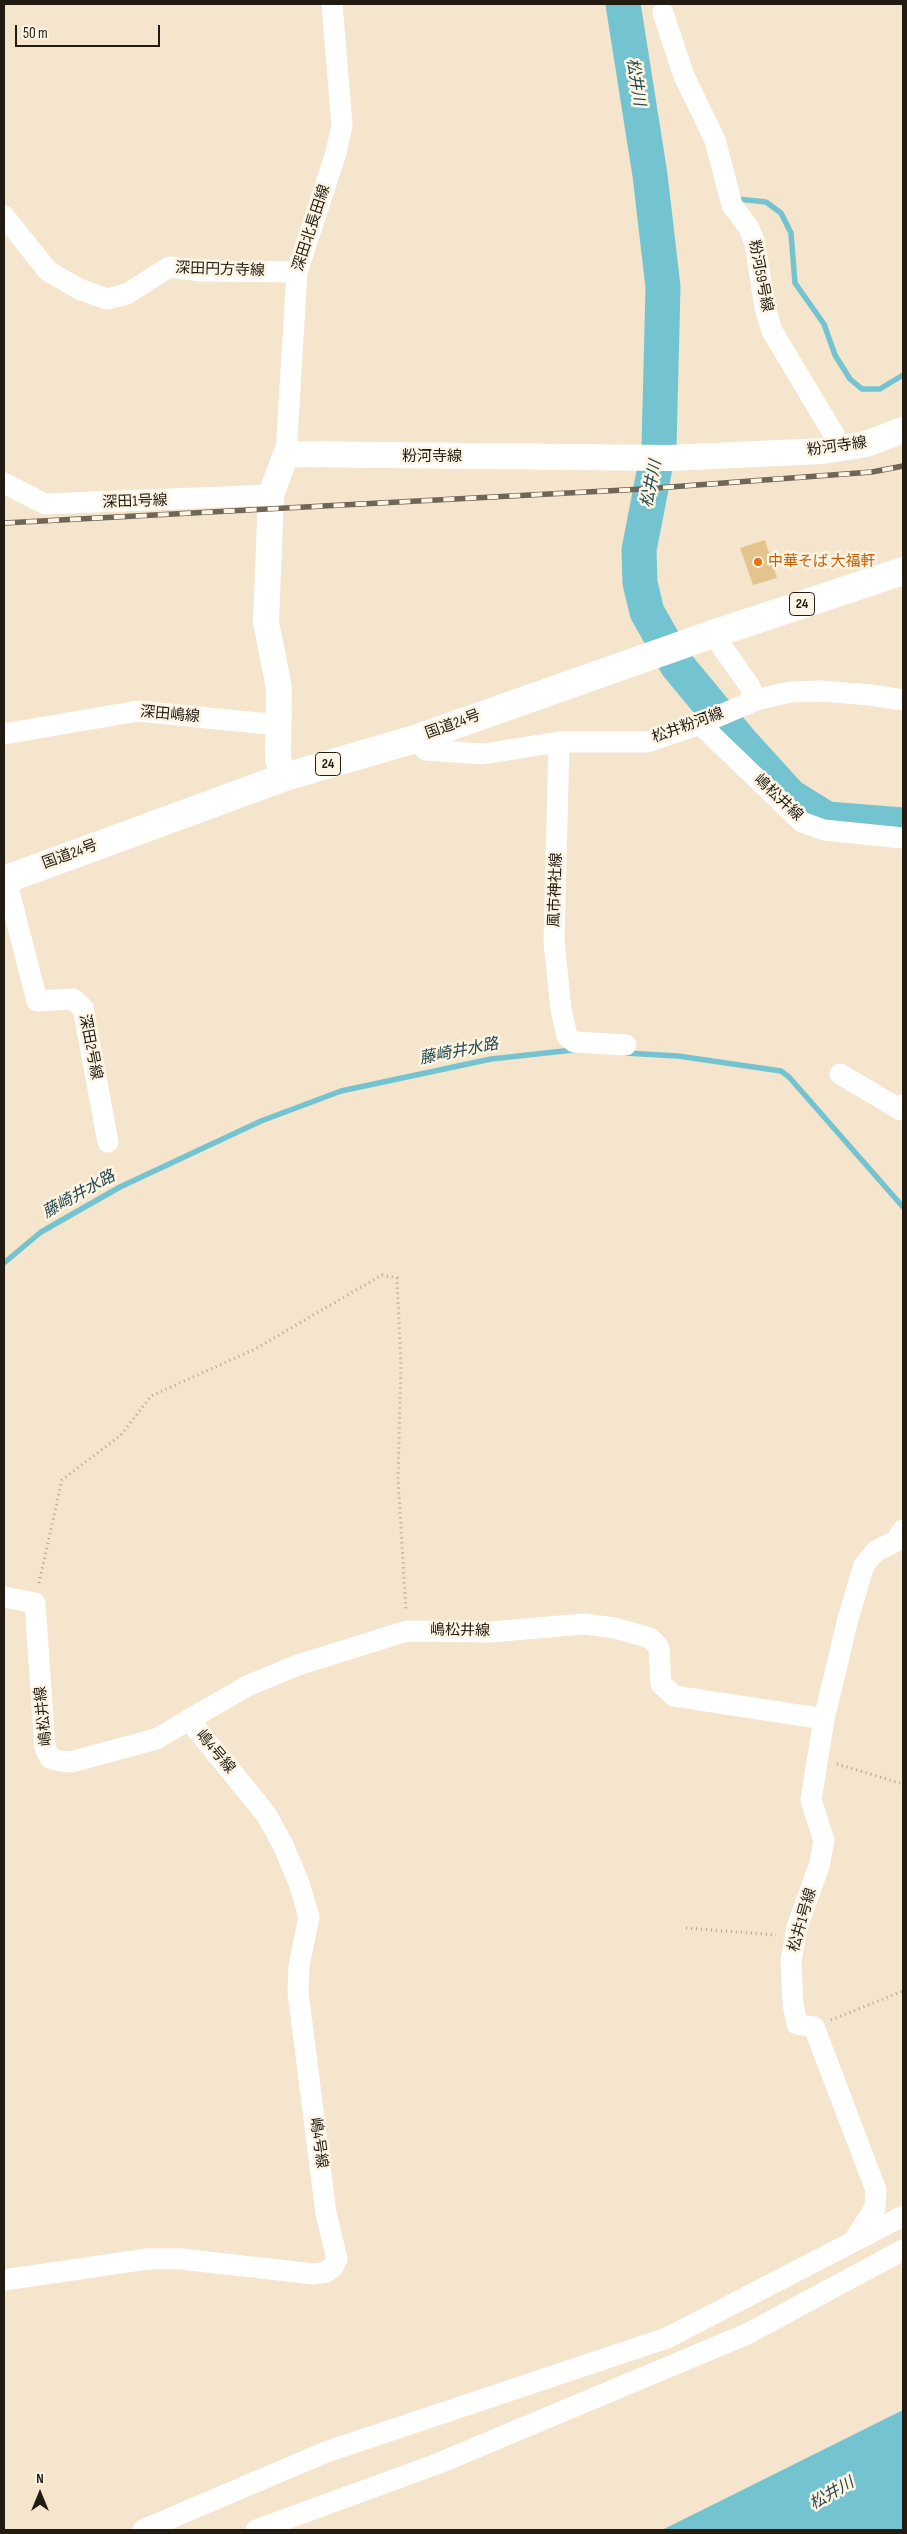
<!DOCTYPE html>
<meta charset="utf-8">
<style>
body{margin:0}
#map{position:relative;width:907px;height:2534px;overflow:hidden;background:#f5e5cc;font-family:"Sofia Sans Condensed",sans-serif}
canvas{display:block}
.frame{position:absolute;inset:0;border:5px solid #211b12;pointer-events:none}
.north{position:absolute;left:15px;top:2469px;width:50px;height:50px;-webkit-text-stroke:4px #fdf4e4;paint-order:stroke;rotate:0deg;font-size:14px;font-weight:700;line-height:20px;text-align:center;color:#211b12}
.north::after{content:'';display:block;margin:auto;width:18px;height:22px;background:#211b12;clip-path:polygon(50% 0,100% 100%,50% 72%,0 100%)}
.scale{position:absolute;left:15px;top:25px;width:145px;height:22px;box-sizing:border-box;border:2px solid #211b12;border-top:0;padding-left:6px;font-size:15px;line-height:18px;white-space:nowrap;color:#211b12;-webkit-text-stroke:4px #fdf4e4;paint-order:stroke}
</style>
<div id="map">
<canvas width="907" height="2534"></canvas>
<div class="frame"></div>
<div class="north">N</div>
<div class="scale">50 m</div>
</div>
<script>
const ctx = document.querySelector('canvas').getContext('2d');
ctx.lineJoin = 'round';
function paint(path, color) { ctx.fillStyle = color; ctx.fill(path, 'evenodd'); }
const toPath = rows => new Path2D(rows.map(r => 'M' + r).join(''));
function stroke(path, color, width, dash) { ctx.strokeStyle = color; ctx.lineWidth = width; ctx.lineCap = dash ? 'butt' : 'round'; ctx.setLineDash(dash || []); ctx.stroke(path); }
function write(font, color, halo, rows, align = 'center') {
  ctx.font = font + ' "Sofia Sans Condensed","Noto Sans JP",sans-serif'; ctx.lineWidth = 5; ctx.setLineDash([]); ctx.textBaseline = 'middle'; ctx.strokeStyle = halo; ctx.fillStyle = color; for (const [text, x, y, turn = 0] of rows) {
    ctx.save(); ctx.translate(x, y); ctx.rotate((+turn || 0) * Math.PI / 180); ctx.textAlign = isNaN(turn) ? turn : align; if (halo) ctx.strokeText(text, 0, 0); ctx.fillText(text, 0, 0); ctx.restore();
  }
}
paint(toPath([
 [903,2410,903,2530,662,2530]
]), '#73c4d0');
stroke(toPath([
 [738,199,766,202,781,213,791,233,795,283,824,324,835,355,850,379,862,389,880,389,903,375],
 [625,1053,678,1056,781,1071,789,1077,903,1207],
 [4,1263,41,1232,120,1187,261,1121,341,1091,491,1059,573,1050]
]), '#73c4d0', 5.5);
stroke(toPath([
 [623,4,650,175,663,287,659,447,639,550,640,583,647,612,677,665,740,741,790,796,827,819,903,825]
]), '#73c4d0', 35);
paint(toPath([
 [765,540,777,578,753,585,740,548]
]), '#e4c48c');
stroke(toPath([
 [39,1583,62,1480,121,1435,151,1396,255,1349,382,1275,397,1278,401,1364,398,1479,406,1611],
 [837,1764,903,1784],
 [686,1928,776,1935],
 [831,2020,903,1991]
]), '#afa38f', 3, [1, 4]);
stroke(toPath([
 [663,13,684,76,715,140,732,205,749,228,755,244,765,308,772,331,842,448],
 [4,216,48,271,79,289,107,299,127,294,169,267,201,271,297,272],
 [286,454,297,272,336,153,342,125,332,4],
 [4,483,45,504,271,495],
 [713,634,749,685,756,700],
 [700,724,802,822,824,830,903,838],
 [4,734,138,711,278,725],
 [415,739,426,750,483,754,559,742,647,742,700,724,756,700,790,692,821,691,870,695,903,700],
 [559,742,554,942,561,1009,567,1036,574,1042,626,1045],
 [6,879,37,1001,73,999,83,1008,108,1142],
 [840,1074,901,1110,903,1105],
 [4,1597,35,1603,45,1748,50,1758,60,1761,71,1762,156,1739,247,1686,298,1665,407,1631,490,1632,584,1624,615,1628,650,1638,655,1643,659,1648,661,1684,674,1696,824,1719,848,1619,864,1565,876,1551,896,1541,903,1530],
 [824,1719,811,1800,824,1841,819,1866,797,1927,791,1961,793,2004,797,2024,814,2027,876,2190,875,2208,854,2240],
 [4,2280,147,2259,181,2259,314,2274,326,2272,333,2267,337,2259,326,2213,298,1992,299,1966,309,1917,299,1883,283,1845,266,1814,190,1721],
 [143,2530,326,2452,667,2338,903,2216],
 [256,2530,437,2464,747,2334,903,2250]
]), '#fff', 21);
stroke(toPath([
 [285,777,278,759,279,688,266,622,271,495,286,454,669,458,823,451,866,444,903,430]
]), '#fff', 26);
stroke(toPath([
 [4,880,285,777,415,739,713,634,903,571]
]), '#fff', 28);
const rail = toPath([
 [4,523,643,489,872,472,903,466]
]);
stroke(rail, '#706657', 5.5);
stroke(rail, '#fdf4e4', 4, [11]);
for (const [x, y, r, color] of [
 [758,562,5,"#e8710a"]
]) { const dot = new Path2D(); dot.arc(x, y, r, 0, 2 * Math.PI); ctx.fillStyle = color; ctx.fill(dot); stroke(dot, '#fdf4e4', 2); }
for (const [x, y, w] of [
 [802,604,25],
 [328,764,25]
]) { const box = new Path2D(); box.roundRect(x - w / 2, y - 11.5, w, 23, 4); ctx.fillStyle = '#fdf4e4'; ctx.fill(box); stroke(box, '#211b12', 1); }
write('bold 14px', '#211b12', null, [
 ["24",802,604],
 ["24",328,764]
]);
write('15px', '#211b12', '#fdf4e4', [
 ["深田北長田線",312,228,-72],
 ["深田円方寺線",220,270,2],
 ["粉河59号線",760,276,79],
 ["粉河寺線",837,447,-8],
 ["粉河寺線",432,457],
 ["深田1号線",135,502,-2],
 ["深田嶋線",170,715,5],
 ["国道24号",453,725,-20],
 ["松井粉河線",688,726,-20],
 ["嶋松井線",778,798,43],
 ["国道24号",70,855,-20],
 ["風市神社線",556,890,-88],
 ["深田2号線",90,1047,79],
 ["嶋松井線",460,1631,1],
 ["嶋松井線",44,1716,-96],
 ["嶋4号線",215,1752,50],
 ["松井1号線",803,1920,-74],
 ["嶋4号線",318,2143,82]
]);
write('15px', '#c56008', '#fdf4e4', [
 ["中華そば 大福軒",768,562]
], 'left');
write('italic 16px', '#23494f', '#fdf4e4', [
 ["松井川",635,82,81],
 ["松井川",652,484,-79],
 ["藤崎井水路",459,1052,-11],
 ["藤崎井水路",79,1195,-29],
 ["松井川",832,2494,-30]
]);
</script>
